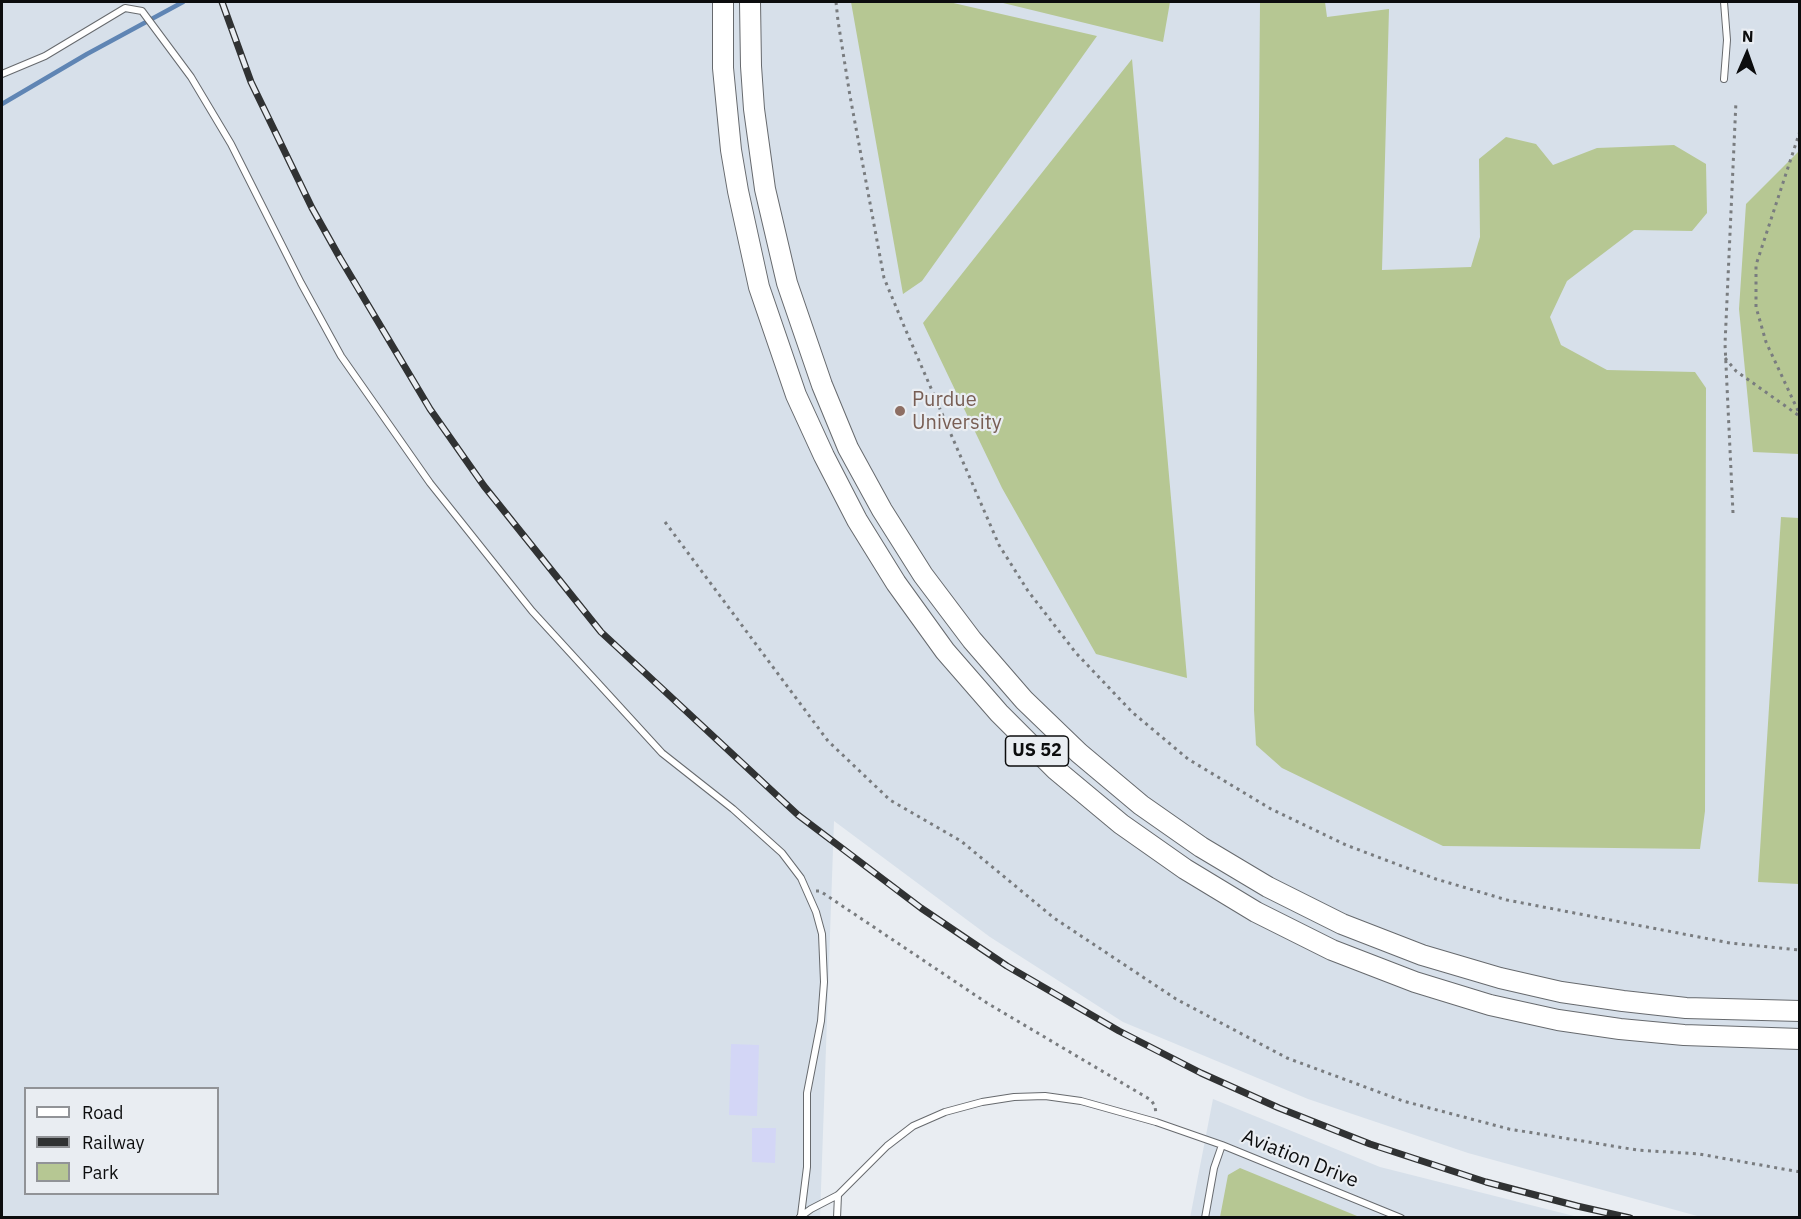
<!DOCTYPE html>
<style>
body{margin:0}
#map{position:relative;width:1801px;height:1219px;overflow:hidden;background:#e9edf2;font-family:"IBM Plex Sans",sans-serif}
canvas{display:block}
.frame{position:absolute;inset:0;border:3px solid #0c0d0e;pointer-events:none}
.legend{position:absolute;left:24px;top:1087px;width:195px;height:108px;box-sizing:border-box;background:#e9edf2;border:2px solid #919397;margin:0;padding:8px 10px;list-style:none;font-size:18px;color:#0c0d0e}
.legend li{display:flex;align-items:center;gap:12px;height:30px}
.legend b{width:30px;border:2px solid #919397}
.north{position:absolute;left:1717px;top:24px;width:60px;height:60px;-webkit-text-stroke:4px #e9edf2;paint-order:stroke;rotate:2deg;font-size:16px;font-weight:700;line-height:24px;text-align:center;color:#0c0d0e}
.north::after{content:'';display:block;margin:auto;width:21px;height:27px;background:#0c0d0e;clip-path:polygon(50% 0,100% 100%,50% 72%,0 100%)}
</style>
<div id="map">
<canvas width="1801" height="1219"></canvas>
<div class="frame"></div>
<ul class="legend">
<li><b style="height:8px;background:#fff"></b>Road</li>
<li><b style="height:8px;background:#303233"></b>Railway</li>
<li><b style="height:16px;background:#b6c793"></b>Park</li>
</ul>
<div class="north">N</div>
</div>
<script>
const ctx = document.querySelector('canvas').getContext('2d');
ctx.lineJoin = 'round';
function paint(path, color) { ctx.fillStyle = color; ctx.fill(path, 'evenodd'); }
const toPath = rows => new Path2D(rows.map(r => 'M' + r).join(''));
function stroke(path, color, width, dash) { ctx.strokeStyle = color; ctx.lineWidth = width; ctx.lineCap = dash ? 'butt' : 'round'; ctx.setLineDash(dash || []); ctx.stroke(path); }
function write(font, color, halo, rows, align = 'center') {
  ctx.font = font + ' "IBM Plex Sans",sans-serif'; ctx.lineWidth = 4.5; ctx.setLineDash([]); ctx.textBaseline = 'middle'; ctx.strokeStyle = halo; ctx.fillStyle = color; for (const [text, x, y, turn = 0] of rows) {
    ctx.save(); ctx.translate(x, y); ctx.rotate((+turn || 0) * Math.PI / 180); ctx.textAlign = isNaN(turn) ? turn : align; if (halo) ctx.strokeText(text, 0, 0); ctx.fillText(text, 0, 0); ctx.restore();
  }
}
paint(toPath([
 [2,2,1799,2,1799,1217,1701,1217,1468,1153,1308,1099,1123,1022,990,937,834,821,820,1217,2,1218],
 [26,1088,218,1088,218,1194,26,1194],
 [1213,1099,1380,1167,1578,1217,1190,1218]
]), '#d7e0ea');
paint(toPath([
 [851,2,949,2,1097,36,922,281,903,294],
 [999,2,1170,2,1163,42],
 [1260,2,1325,2,1327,17,1389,9,1382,270,1471,267,1480,237,1479,159,1506,137,1536,144,1553,165,1597,148,1674,145,1706,164,1707,213,1692,231,1634,230,1567,281,1550,317,1561,345,1607,370,1695,372,1706,388,1705,811,1700,849,1443,846,1282,768,1256,745,1254,710],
 [1132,59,1187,678,1096,654,1002,488,923,323],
 [1799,151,1799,454,1753,452,1739,309,1746,204],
 [1781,517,1799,518,1799,884,1758,882],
 [1240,1168,1357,1216,1357,1217,1220,1217,1228,1175]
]), '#b6c793');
stroke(toPath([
 [2,104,87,54,183,2]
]), '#5f85b4', 4.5);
paint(toPath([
 [731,1044,759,1045,757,1116,729,1115],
 [752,1128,776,1128,775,1163,752,1162]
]), '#d3d6f6');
const lane = toPath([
 [2,74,45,56,125,8,142,11,191,77,231,144,301,283,341,356,430,483,532,611,662,753,733,809,782,853,801,878,816,912,822,934,824,982,821,1021,807,1093,807,1167,801,1215],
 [1724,79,1727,40,1724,2],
 [800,1217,811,1209,838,1195,887,1146,913,1126,945,1112,982,1102,1014,1097,1045,1096,1081,1101,1156,1122,1222,1145],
 [837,1218,838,1195],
 [1205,1218,1214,1168,1222,1145,1401,1218]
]);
const primary = toPath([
 [723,2,723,68,731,150,738,191,759,287,796,395,824,456,857,520,896,583,945,651,999,713,1055,769,1121,824,1185,869,1256,912,1332,950,1415,982,1490,1005,1558,1020,1620,1029,1684,1035,1800,1039],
 [750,2,751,66,754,109,765,189,787,283,822,385,848,448,882,510,923,575,972,640,1024,700,1079,753,1141,805,1201,847,1268,887,1342,924,1422,955,1500,978,1561,992,1623,1001,1686,1008,1800,1011]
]);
stroke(lane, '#676a6e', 8);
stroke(primary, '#676a6e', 22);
stroke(toPath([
 [836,2,838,21,850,96,884,278,904,326,999,545,1028,591,1076,653,1132,712,1188,759,1271,809,1346,845,1436,879,1507,900,1730,943,1800,950],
 [1800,131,1756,265,1756,307,1766,342,1800,415],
 [1725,358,1736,371,1798,415],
 [1733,513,1725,344,1736,101],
 [665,522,828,741,890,800,961,841,1054,918,1176,999,1287,1058,1403,1101,1509,1129,1637,1150,1699,1154,1800,1172],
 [816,891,820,891,987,1003,1151,1100,1155,1106,1156,1114]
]), '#797c7f', 3, [3, 4.5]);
stroke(lane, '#fff', 6);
stroke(primary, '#fff', 20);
const rail = toPath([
 [222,2,251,82,312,208,340,258,430,409,484,486,601,632,798,815,921,908,1007,966,1119,1031,1201,1073,1279,1108,1370,1144,1486,1182,1577,1206,1630,1218]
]);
stroke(rail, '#303233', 7);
stroke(rail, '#e9edf2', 4.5, [14]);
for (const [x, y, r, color] of [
 [900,411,6,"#8d6e63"]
]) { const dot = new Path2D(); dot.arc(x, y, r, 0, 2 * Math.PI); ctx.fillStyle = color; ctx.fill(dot); stroke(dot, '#e9edf2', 2); }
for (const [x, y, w] of [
 [1037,751,63]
]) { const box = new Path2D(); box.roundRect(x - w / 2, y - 15, w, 30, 4.5); ctx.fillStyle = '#e9edf2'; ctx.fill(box); stroke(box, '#0c0d0e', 1.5); }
write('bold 18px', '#0c0d0e', null, [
 ["US 52",1037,751]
]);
write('20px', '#785e54', '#e9edf2', [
 ["Purdue",912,400],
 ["University",912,423]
], 'left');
write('20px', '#0c0d0e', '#e9edf2', [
 ["Aviation Drive",1300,1159,22]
]);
</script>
